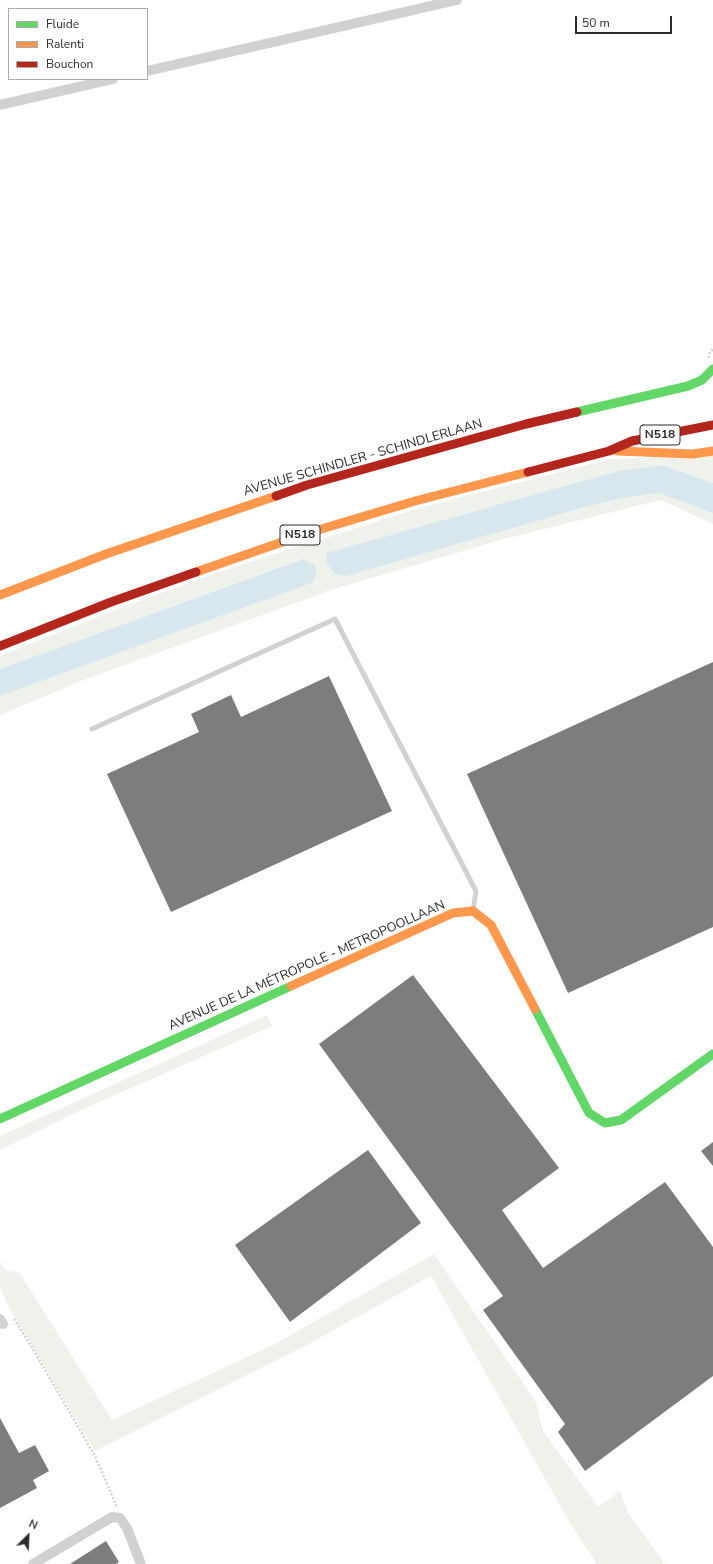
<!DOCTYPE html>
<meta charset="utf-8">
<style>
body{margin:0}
#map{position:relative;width:713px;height:1564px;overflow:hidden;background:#fff;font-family:"Nunito Sans",sans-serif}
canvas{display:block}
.legend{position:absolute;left:8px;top:8px;width:140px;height:72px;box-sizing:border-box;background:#fff;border:1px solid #ababab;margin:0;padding:5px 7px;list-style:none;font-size:12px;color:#2c2c2c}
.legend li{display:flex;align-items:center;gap:8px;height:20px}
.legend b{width:20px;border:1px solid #ababab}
.north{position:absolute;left:8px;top:1516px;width:40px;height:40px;-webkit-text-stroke:3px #fff;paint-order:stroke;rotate:24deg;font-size:11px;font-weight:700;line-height:16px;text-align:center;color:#2c2c2c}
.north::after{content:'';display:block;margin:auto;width:14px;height:18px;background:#2c2c2c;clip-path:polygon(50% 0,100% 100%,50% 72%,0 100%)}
.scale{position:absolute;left:575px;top:16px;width:97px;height:18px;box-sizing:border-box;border:2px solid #2c2c2c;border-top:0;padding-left:5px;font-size:12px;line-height:14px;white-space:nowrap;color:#2c2c2c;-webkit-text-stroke:3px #fff;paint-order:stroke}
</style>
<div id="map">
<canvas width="713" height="1564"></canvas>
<ul class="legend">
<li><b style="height:5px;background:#63d668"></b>Fluide</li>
<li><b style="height:5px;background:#ff974d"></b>Ralenti</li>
<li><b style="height:5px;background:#b3261e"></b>Bouchon</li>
</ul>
<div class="north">N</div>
<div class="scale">50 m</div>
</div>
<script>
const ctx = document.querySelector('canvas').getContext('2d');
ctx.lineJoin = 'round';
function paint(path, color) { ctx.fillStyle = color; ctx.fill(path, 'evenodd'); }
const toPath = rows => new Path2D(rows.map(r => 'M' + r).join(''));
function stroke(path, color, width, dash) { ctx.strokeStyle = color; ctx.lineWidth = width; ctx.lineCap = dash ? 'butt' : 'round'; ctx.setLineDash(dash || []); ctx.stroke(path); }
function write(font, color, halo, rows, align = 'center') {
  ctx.font = font + ' "Nunito Sans",sans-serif'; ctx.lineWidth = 4; ctx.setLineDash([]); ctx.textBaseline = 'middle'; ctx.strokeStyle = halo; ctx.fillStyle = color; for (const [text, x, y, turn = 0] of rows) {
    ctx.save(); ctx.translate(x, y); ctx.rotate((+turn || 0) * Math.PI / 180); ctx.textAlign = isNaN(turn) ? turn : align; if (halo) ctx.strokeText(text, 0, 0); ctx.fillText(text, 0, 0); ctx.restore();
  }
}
paint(toPath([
 [713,456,713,483,662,465,618,471,326,553,327,563,347,576,582,508,622,498,659,493,713,513,713,524,661,500,493,542,331,590,86,679,0,715,0,696,312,583,302,559,0,669,0,656,107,613,219,572,416,509,610,459],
 [267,1015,272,1026,81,1110,0,1150,0,1136],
 [434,1254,536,1402,543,1431,598,1507,620,1491,628,1513,665,1564,597,1564,570,1523,431,1276,305,1346,95,1451,7,1304,0,1286,0,1261,5,1270,19,1272,112,1420,275,1344]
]), '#eff2eb');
paint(toPath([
 [662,465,713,483,713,513,659,493,622,498,582,508,347,576,335,574,327,563,326,553,618,471],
 [303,559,314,565,316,569,316,576,312,583,0,696,0,669]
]), '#d8e6ee');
paint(toPath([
 [713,662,713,927,568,993,467,774],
 [329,676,392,811,171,912,107,774,199,732,191,714,231,695,241,717],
 [413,975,559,1168,502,1210,543,1268,665,1182,713,1247,713,1376,585,1471,558,1432,565,1424,483,1310,503,1296,319,1044],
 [713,1142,713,1166,701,1151],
 [368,1150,421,1223,290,1322,235,1245],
 [0,1418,19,1453,35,1445,49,1471,33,1480,37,1488,0,1508],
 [106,1541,119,1562,116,1564,70,1564]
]), '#7d7d7d');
stroke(toPath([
 [709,358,709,354,713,349],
 [14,1319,30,1344,95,1456,117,1507]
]), '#d1d1d1', 2.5, [2, 2]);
stroke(toPath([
 [92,729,335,619,476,891,473,911]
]), '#d1d1d1', 5);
stroke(toPath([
 [147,71,457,0],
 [0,105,113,79],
 [0,1319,3,1324],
 [33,1564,112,1517,120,1518,127,1528,141,1564]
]), '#d1d1d1', 10);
stroke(toPath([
 [577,412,688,386,702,380,713,369],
 [535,1009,589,1113,605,1123,621,1120,713,1054],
 [0,1119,291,986]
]), '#63d668', 9);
stroke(toPath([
 [617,451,693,454,713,451],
 [196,572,308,533,415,501,528,472],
 [0,595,106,554,276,496],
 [291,986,453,913,473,911,491,925,535,1009]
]), '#ff974d', 9);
stroke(toPath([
 [528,472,609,451,632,441,713,425],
 [276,496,307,485,526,424,577,412],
 [0,646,111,602,196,572]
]), '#b3261e', 9);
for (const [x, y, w] of [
 [660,435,40],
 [300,535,40]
]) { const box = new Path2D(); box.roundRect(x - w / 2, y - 10, w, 20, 3); ctx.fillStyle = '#fff'; ctx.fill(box); stroke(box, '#2c2c2c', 1); }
write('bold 12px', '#2c2c2c', null, [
 ["N518",660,435],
 ["N518",300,535]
]);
write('13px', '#2c2c2c', '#fff', [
 ["AVENUE SCHINDLER - SCHINDLERLAAN",363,458,-16],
 ["AVENUE DE LA MÉTROPOLE - METROPOOLLAAN",307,966,-24]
]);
</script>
